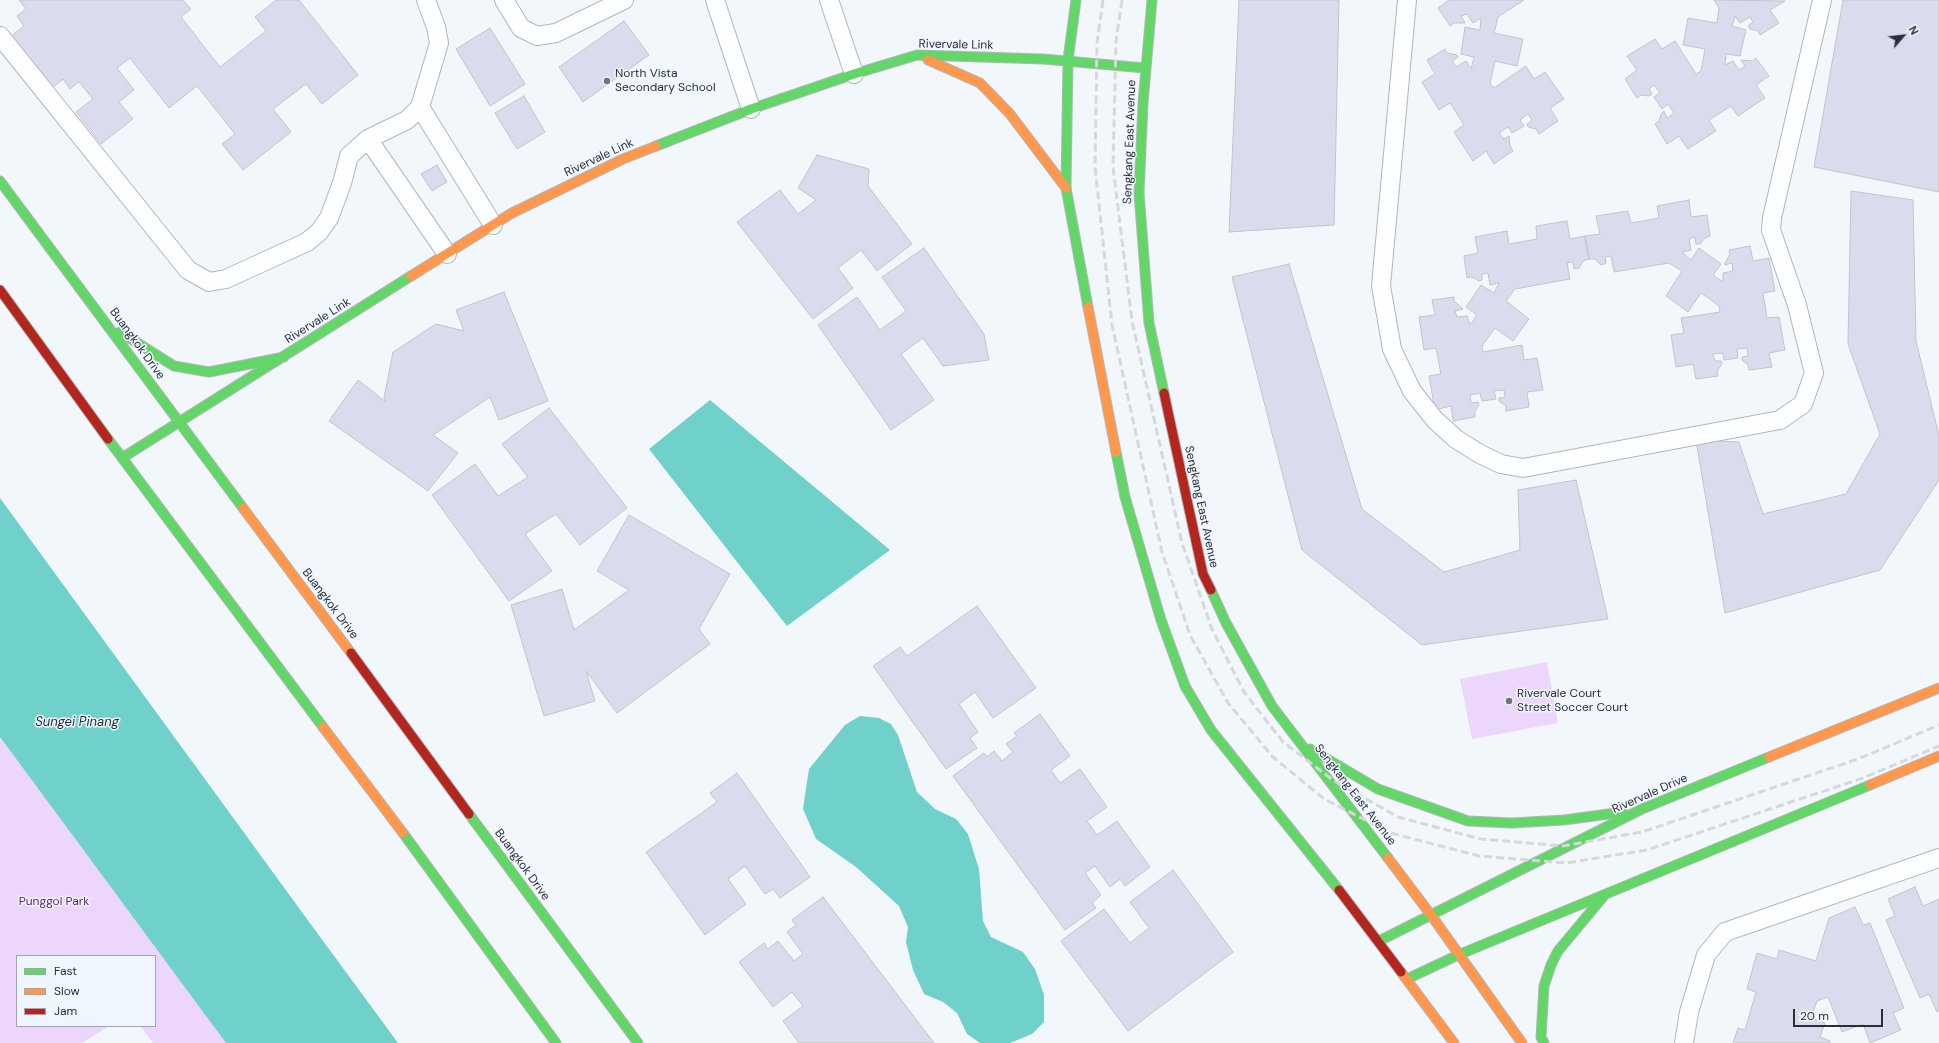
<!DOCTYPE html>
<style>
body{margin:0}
#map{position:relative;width:1939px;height:1043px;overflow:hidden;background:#f2f7fc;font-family:"DM Sans",sans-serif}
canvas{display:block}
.legend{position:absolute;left:16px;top:955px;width:140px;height:72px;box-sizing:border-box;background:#eff6ff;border:1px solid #a1a6ae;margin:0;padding:5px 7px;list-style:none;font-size:12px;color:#2b2f35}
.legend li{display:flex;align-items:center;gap:8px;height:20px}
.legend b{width:20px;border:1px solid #a1a6ae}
.north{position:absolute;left:1883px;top:16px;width:40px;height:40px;-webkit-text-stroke:3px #eff6ff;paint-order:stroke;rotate:62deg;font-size:11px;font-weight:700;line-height:16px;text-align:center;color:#2b2f35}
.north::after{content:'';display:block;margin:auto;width:14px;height:18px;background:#2b2f35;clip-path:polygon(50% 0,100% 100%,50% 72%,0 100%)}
.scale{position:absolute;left:1793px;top:1009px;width:90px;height:18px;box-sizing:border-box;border:2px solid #2b2f35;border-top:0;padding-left:5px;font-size:12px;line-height:14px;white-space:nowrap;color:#2b2f35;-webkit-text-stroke:3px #eff6ff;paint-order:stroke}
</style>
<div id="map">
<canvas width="1939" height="1043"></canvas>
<ul class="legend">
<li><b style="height:5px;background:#63d668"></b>Fast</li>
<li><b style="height:5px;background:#ff974d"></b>Slow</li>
<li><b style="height:5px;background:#b3261e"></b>Jam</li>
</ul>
<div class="north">N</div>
<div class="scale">20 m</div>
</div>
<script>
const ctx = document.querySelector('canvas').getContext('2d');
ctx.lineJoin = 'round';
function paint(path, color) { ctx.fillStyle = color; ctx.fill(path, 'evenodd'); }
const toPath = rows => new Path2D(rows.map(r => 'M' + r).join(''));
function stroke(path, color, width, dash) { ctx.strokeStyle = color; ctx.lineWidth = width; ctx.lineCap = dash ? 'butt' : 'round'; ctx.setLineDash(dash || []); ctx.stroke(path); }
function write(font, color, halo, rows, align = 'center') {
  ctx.font = font + ' "DM Sans",sans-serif'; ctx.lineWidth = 3; ctx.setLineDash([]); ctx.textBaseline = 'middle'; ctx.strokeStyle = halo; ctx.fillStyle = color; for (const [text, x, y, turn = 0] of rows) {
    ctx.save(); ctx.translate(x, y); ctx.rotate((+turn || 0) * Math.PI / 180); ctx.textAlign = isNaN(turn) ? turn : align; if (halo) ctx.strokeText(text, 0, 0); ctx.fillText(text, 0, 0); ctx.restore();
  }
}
paint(toPath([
 [1547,662,1558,723,1472,739,1460,679],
 [0,737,181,981,226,1043,153,1043,140,1026,155,1026,155,956,17,956,17,1026,109,1026,82,1043,0,1043]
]), '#edd6fb');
paint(toPath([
 [710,400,890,550,787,626,649,449],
 [0,498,315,930,398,1043,226,1043,0,737],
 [860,716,879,718,891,724,898,735,917,792,935,809,956,819,968,834,979,869,983,921,991,937,1023,952,1035,969,1044,995,1044,1022,1032,1034,1010,1043,980,1043,967,1034,957,1013,943,1002,924,994,913,970,906,942,908,927,899,906,856,867,816,839,803,809,809,769,845,725]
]), '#70d0ca');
const building = toPath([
 [19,0,183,0,191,9,181,17,220,67,266,31,255,17,276,0,299,0,358,75,322,104,306,84,273,109,291,132,243,170,222,144,235,134,197,86,169,108,130,58,117,68,134,90,119,102,133,119,101,144,76,112,93,99,79,82,70,89,63,79,51,89,10,37,24,26,17,16,26,9,19,0],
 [1239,0,1339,0,1334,225,1229,232,1239,0],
 [1449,0,1524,0,1498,17,1494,33,1523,39,1517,66,1495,61,1490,83,1494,88,1526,66,1534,79,1545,72,1564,99,1550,108,1558,121,1539,134,1536,129,1528,127,1527,124,1532,120,1528,114,1520,120,1524,126,1512,133,1508,127,1499,133,1504,139,1509,136,1510,146,1513,151,1494,164,1486,151,1473,161,1454,132,1464,125,1450,103,1439,110,1422,82,1435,74,1427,60,1445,49,1447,53,1457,55,1458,57,1452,61,1456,67,1466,61,1471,69,1474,57,1461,54,1465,27,1480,30,1481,18,1473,23,1467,14,1461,16,1465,23,1454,23,1450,26,1438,8,1449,0],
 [1714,0,1785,1,1770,10,1779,23,1760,35,1758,31,1750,29,1748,26,1753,22,1750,17,1740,23,1735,16,1732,26,1746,30,1740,56,1726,54,1725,65,1733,61,1739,70,1745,66,1741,60,1753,61,1756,58,1769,76,1756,85,1765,98,1738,116,1731,106,1709,120,1716,131,1688,149,1679,136,1667,144,1655,124,1659,121,1661,114,1664,111,1667,118,1674,113,1668,104,1662,109,1654,97,1660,93,1654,85,1649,89,1652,94,1649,96,1641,95,1637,98,1625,79,1637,70,1627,56,1655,39,1662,49,1675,41,1696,74,1701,71,1705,49,1683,45,1688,18,1717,23,1719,8,1714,0],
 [1843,0,1939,0,1939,192,1814,167,1843,0],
 [624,21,649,55,583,102,559,67,624,21],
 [490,28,525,84,490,106,456,49,490,28],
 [524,96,545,132,517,149,495,113,524,96],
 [817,155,869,169,868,186,912,244,877,271,861,250,838,268,853,288,813,319,737,222,780,190,798,214,816,200,798,188,817,155],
 [437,165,447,182,432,191,421,174,437,165],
 [1851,191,1913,200,1916,341,1939,436,1939,480,1880,570,1725,613,1696,440,1739,442,1763,514,1846,494,1880,434,1848,344,1851,191],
 [1689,200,1691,217,1707,215,1710,236,1705,238,1700,244,1696,244,1695,237,1689,239,1691,250,1682,252,1691,260,1699,248,1721,264,1713,275,1723,282,1723,273,1733,271,1732,263,1725,265,1725,263,1730,254,1729,250,1750,246,1753,261,1769,258,1775,291,1763,293,1767,318,1779,317,1785,350,1769,353,1772,367,1749,370,1748,365,1742,360,1742,357,1748,356,1747,348,1737,349,1738,358,1724,360,1723,353,1713,354,1715,361,1721,361,1722,364,1717,371,1718,376,1696,379,1693,364,1676,367,1671,335,1684,333,1681,318,1720,312,1719,306,1701,293,1688,312,1666,296,1682,271,1669,263,1614,272,1611,256,1605,257,1606,263,1601,265,1595,259,1589,259,1585,236,1600,234,1596,216,1628,211,1631,223,1659,218,1657,206,1689,200],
 [1567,221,1570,239,1585,236,1589,259,1583,261,1579,268,1574,269,1573,262,1567,263,1570,279,1515,289,1506,301,1529,319,1513,341,1495,328,1482,346,1483,352,1522,345,1524,360,1537,358,1543,390,1527,392,1529,407,1506,411,1506,406,1499,401,1499,398,1505,397,1504,390,1494,391,1496,399,1482,401,1480,393,1470,395,1471,403,1478,402,1479,405,1475,411,1475,417,1453,421,1451,406,1435,410,1429,376,1441,374,1436,348,1424,350,1419,317,1435,315,1432,300,1454,297,1454,301,1463,309,1455,311,1457,317,1467,316,1470,325,1477,315,1466,307,1481,285,1494,293,1499,283,1490,285,1488,273,1482,274,1482,280,1479,281,1472,277,1467,278,1464,256,1478,253,1475,237,1507,231,1509,244,1537,239,1536,226,1567,221],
 [924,248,984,334,989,360,943,366,923,338,901,354,934,400,891,430,818,325,857,297,880,330,906,311,882,277,924,248],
 [1289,264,1362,509,1444,572,1520,550,1518,490,1576,480,1608,619,1422,645,1302,550,1232,277,1289,264],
 [504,292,548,401,499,420,490,397,433,435,458,453,428,491,329,421,358,380,386,402,384,398,393,352,436,324,464,331,456,310,504,292],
 [549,408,627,508,580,545,556,514,525,534,552,571,509,601,432,495,475,464,498,496,528,477,502,444,549,408],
 [629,515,730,574,699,629,710,644,617,713,586,671,595,701,544,716,511,605,562,589,574,630,629,590,597,571,629,515],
 [977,606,1036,688,993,718,975,692,959,704,978,732,970,738,977,748,946,769,873,666,900,647,907,656,977,606],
 [1040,714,1070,756,1051,770,1060,783,1080,769,1107,807,1087,821,1097,835,1117,821,1150,867,1125,886,1120,879,1110,887,1095,866,1085,873,1101,895,1092,903,1096,908,1065,930,953,776,984,753,987,757,994,751,1002,761,1013,752,1006,744,1017,736,1014,733,1040,714],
 [737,773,810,877,780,898,773,889,765,894,745,866,728,879,746,904,705,935,646,852,717,802,710,793,737,773],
 [1173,870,1233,952,1128,1031,1061,941,1104,909,1130,943,1149,928,1130,902,1173,870],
 [1915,887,1923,906,1939,899,1939,1011,1937,1012,1929,994,1920,998,1886,920,1895,916,1888,899,1915,887],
 [823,897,934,1043,799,1043,783,1021,803,1006,792,992,773,1007,739,962,764,943,768,949,778,941,794,961,803,954,787,932,796,925,792,920,823,897],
 [1855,907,1863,925,1870,923,1904,1008,1893,1013,1901,1030,1870,1043,1863,1024,1842,1032,1828,997,1817,1001,1811,1018,1825,1023,1820,1037,1830,1041,1830,1043,1733,1043,1738,1028,1745,1030,1756,992,1747,989,1757,953,1777,959,1779,950,1816,961,1829,918,1855,907]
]);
paint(building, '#dadced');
stroke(building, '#c2c4ca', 1);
const lane = toPath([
 [504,0,521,28,537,36,556,33,624,0],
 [715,0,751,109],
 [829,0,854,74],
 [1407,0,1381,286,1392,349,1412,391,1435,420,1456,439,1480,454,1501,464,1523,468,1780,420,1803,404,1814,373,1797,305,1771,230,1772,218,1822,0],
 [0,36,188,270,209,282,226,279,307,242,319,232,329,218,342,183,349,156,368,139,407,120,420,107,439,43,436,27,426,0],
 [420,107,493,225],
 [368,139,447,254],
 [1684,1043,1689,1012,1706,955,1725,932,1939,858]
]);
const fast = toPath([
 [1076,0,1068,60,1066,188,1088,307],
 [1152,0,1143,103,1139,193,1149,323,1164,393],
 [656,146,751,109,854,74,917,55,1043,59,1145,68],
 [0,181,243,508],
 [120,332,174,366,209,372,284,357],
 [108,439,323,727],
 [1116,452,1125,497,1161,620,1185,686,1211,730,1339,890],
 [122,458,411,276],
 [1211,590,1226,623,1272,706,1388,858],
 [1310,749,1378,789,1468,821,1512,823,1564,820,1623,812],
 [469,814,638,1043],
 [403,833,556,1043],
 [1379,941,1642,809,1769,757],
 [1407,979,1458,955,1870,785],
 [1544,1043,1541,1037,1544,986,1551,965,1558,951,1603,897]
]);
const slow = toPath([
 [928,60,980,83,1010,114,1066,188],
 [411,276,512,213,623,159,656,146],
 [1088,307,1116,452],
 [243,508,351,653],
 [323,727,403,833],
 [1769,757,1939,688],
 [1870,785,1939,756],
 [1388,858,1431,915,1522,1043],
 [1401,972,1454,1043]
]);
const jam = toPath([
 [0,290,108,439],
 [1164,393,1203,574,1211,590],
 [351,653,469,814],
 [1339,890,1401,972]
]);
stroke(lane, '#b2b6bb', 20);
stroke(fast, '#b2b6bb', 11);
stroke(slow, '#b2b6bb', 11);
stroke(jam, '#b2b6bb', 11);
stroke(lane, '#fdfeff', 18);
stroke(fast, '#63d668', 9);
stroke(slow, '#ff974d', 9);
stroke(jam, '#b3261e', 9);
stroke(toPath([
 [1103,0,1097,43,1095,167,1112,325,1162,552,1190,635,1228,703,1273,757,1324,799,1391,833,1479,856,1566,863,1647,850,1863,778,1939,746],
 [1122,0,1116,41,1113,167,1132,321,1182,543,1212,629,1244,692,1283,742,1333,780,1398,817,1481,839,1563,846,1642,832,1858,759,1939,725]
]), '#d6d8d9', 3, [8, 4]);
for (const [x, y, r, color] of [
 [607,81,4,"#71757b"],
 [1509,701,4,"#71757b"]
]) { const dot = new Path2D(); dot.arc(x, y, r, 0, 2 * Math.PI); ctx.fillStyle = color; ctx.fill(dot); stroke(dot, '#eff6ff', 1.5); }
write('12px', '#2b2f35', '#eff6ff', [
 ["Rivervale Link",956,45,1],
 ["Sengkang East Avenue",1130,142,-88],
 ["Rivervale Link",599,158,-25],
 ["Rivervale Link",318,321,-32],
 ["Buangkok Drive",137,344,54],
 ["Sengkang East Avenue",1201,507,78],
 ["Buangkok Drive",330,604,53],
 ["Rivervale Drive",1650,794,-24],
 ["Sengkang East Avenue",1355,795,52],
 ["Buangkok Drive",522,865,54]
]);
write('12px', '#2b2f35', '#eff6ff', [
 ["North Vista",615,74],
 ["Secondary School",615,88],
 ["Rivervale Court",1517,694],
 ["Street Soccer Court",1517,708]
], 'left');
write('12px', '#5d1d70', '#eff6ff', [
 ["Punggol Park",54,902]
]);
write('italic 13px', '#1a302e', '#eff6ff', [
 ["Sungei Pinang",77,723]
]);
</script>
